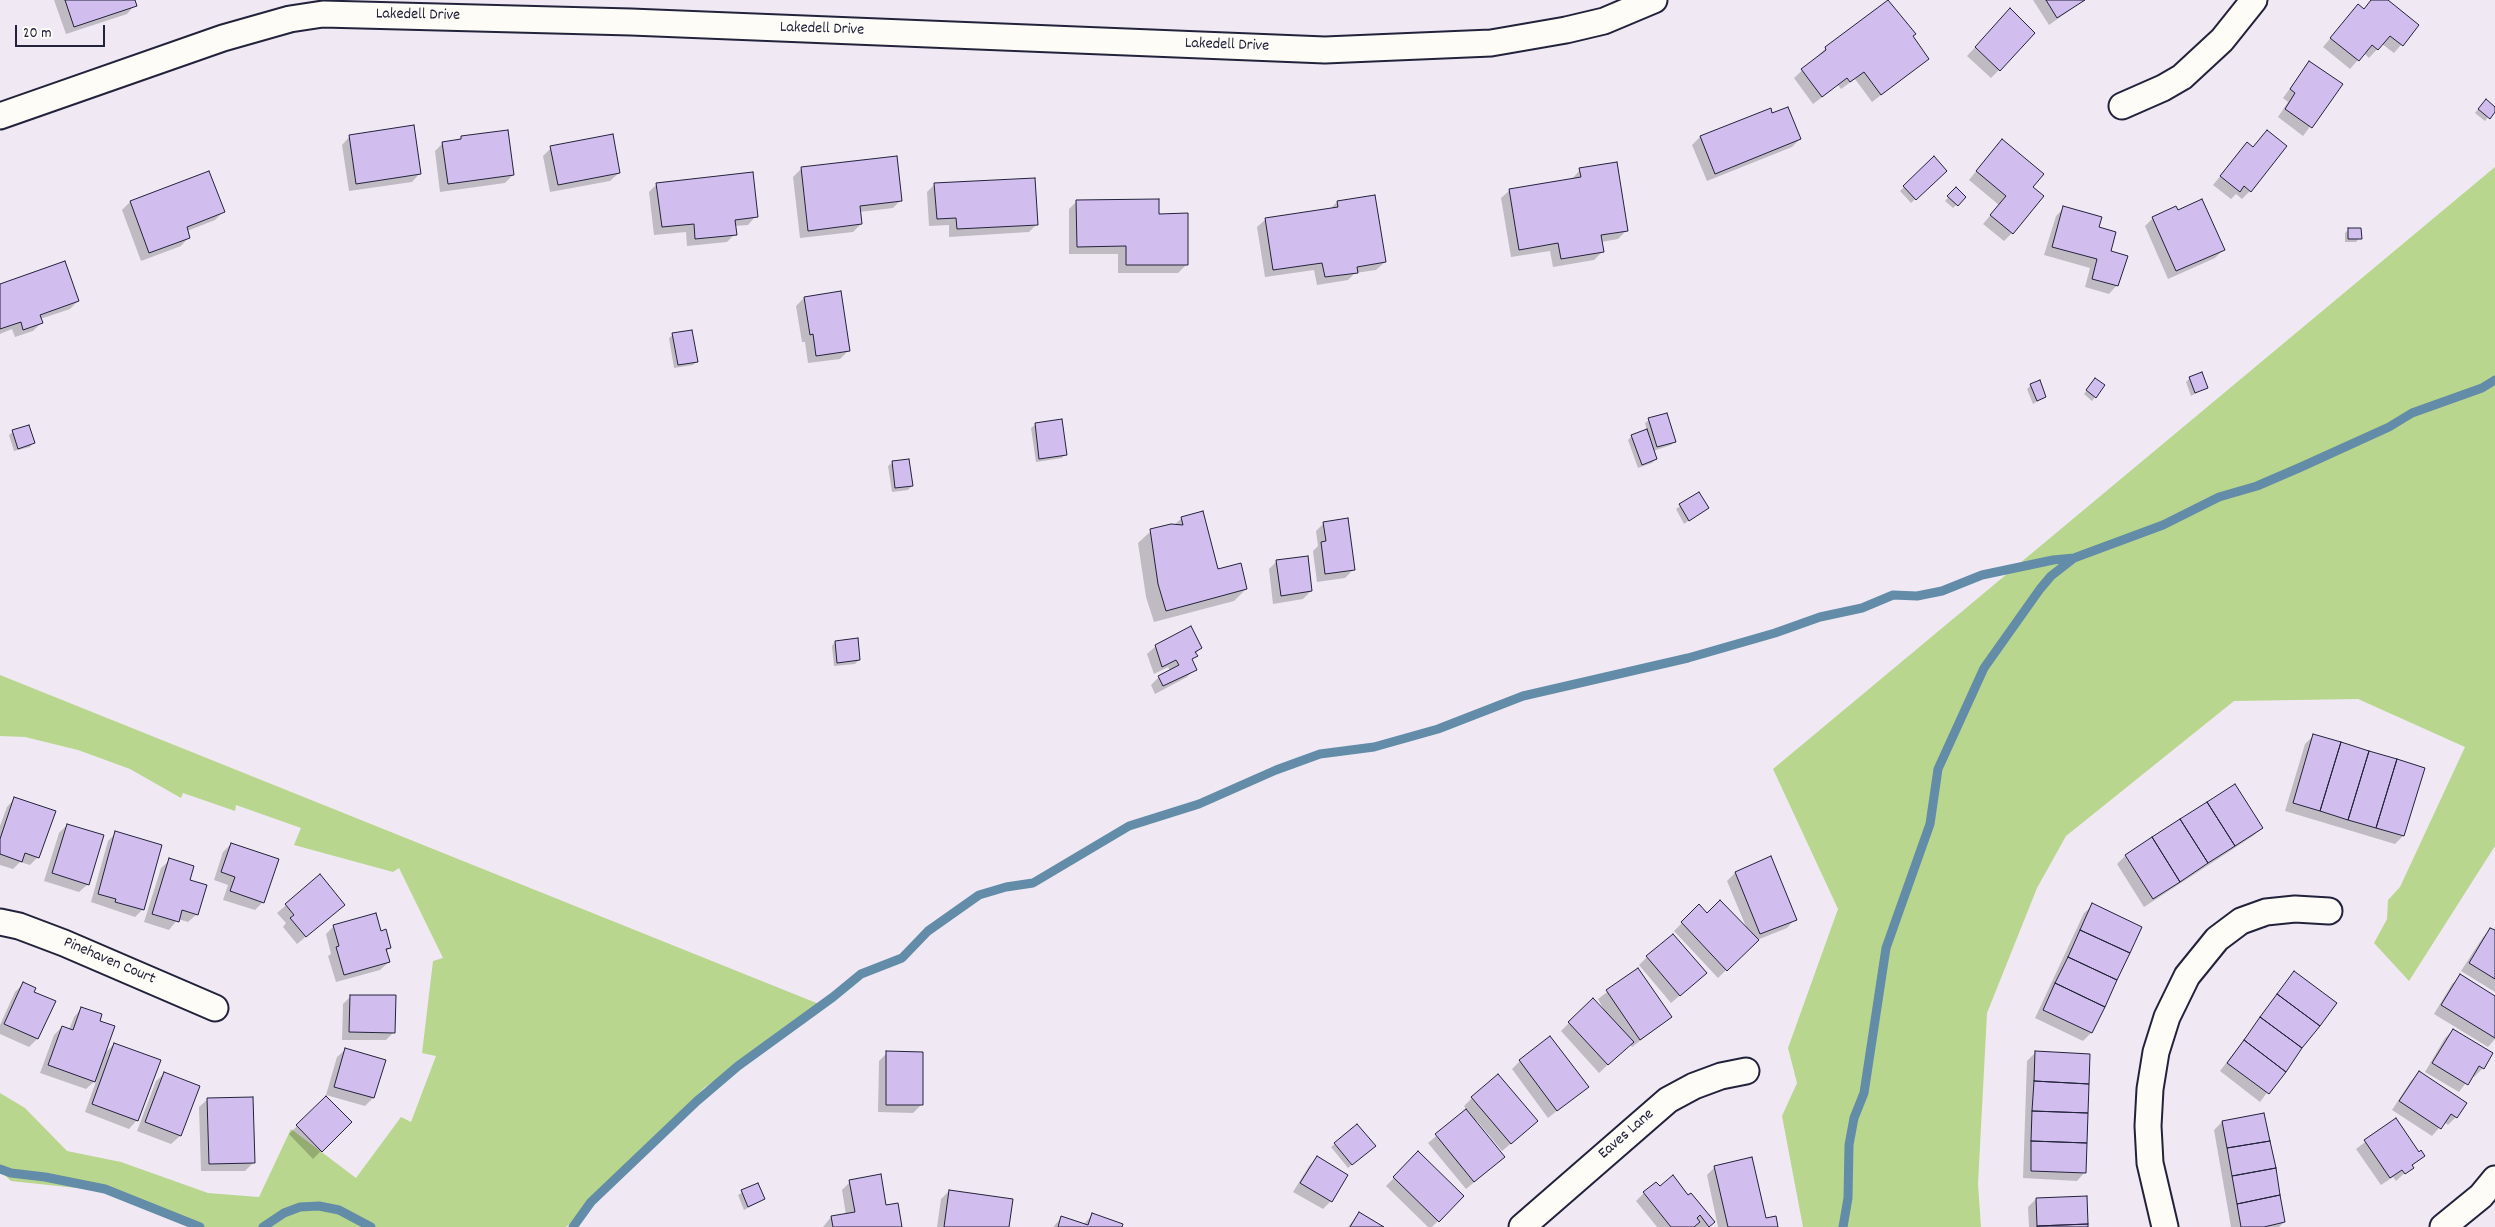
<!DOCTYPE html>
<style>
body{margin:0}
#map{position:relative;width:2495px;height:1227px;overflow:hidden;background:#f0e9f4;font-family:Dekko,sans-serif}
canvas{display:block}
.scale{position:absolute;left:15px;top:25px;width:90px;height:22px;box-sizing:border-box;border:2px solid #22223b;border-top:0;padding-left:6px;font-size:15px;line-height:18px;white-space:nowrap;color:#22223b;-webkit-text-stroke:4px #fdfcf7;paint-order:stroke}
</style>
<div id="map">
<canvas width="2495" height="1227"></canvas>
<div class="scale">20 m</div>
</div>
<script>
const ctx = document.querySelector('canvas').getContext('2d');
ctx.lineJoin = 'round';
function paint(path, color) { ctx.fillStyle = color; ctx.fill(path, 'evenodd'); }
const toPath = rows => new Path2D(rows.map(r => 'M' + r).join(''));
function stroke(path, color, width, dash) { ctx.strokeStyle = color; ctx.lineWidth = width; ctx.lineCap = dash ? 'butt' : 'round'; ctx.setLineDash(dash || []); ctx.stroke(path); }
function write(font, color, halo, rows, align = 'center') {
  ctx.font = font + ' Dekko,sans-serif'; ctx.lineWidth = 4; ctx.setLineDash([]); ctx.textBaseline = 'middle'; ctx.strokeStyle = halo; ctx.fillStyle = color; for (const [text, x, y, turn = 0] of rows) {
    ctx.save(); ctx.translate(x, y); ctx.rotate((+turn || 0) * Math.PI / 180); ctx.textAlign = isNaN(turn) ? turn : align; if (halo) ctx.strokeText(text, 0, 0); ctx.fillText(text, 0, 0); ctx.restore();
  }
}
paint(toPath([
 [2495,167,2495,846,2409,981,2374,943,2387,919,2388,900,2400,887,2465,747,2358,699,2234,701,2066,836,2037,888,1987,1013,1978,1184,1981,1227,1803,1227,1782,1116,1797,1083,1788,1048,1838,909,1773,769],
 [0,675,824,1006,704,1088,598,1198,566,1227,202,1227,114,1192,11,1181,0,1171,0,1093,25,1108,67,1151,121,1162,208,1193,259,1197,291,1129,356,1178,401,1117,411,1122,436,1056,422,1053,433,961,443,958,399,868,393,872,294,845,301,828,236,805,235,811,183,793,181,798,130,769,78,750,25,737,0,736]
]), '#b9d68e');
paint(toPath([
 [54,0,133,0,135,5,127,14,66,34],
 [2033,0,2084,0,2049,25],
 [2371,0,2386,0,2418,25,2394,53,2382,44,2369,58,2364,53,2350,69,2323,47,2358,6,2363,10],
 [1889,1,1914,34,1911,37,1928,59,1872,102,1855,79,1841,89,1838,85,1813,104,1794,78,1826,48],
 [2002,18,1999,70,1991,78,1967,56],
 [2309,62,2341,85,2303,136,2278,117,2288,102,2283,98],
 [2482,104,2495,108,2485,121,2475,113],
 [1772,115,1800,139,1792,147,1707,181,1692,145,1700,137],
 [2267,131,2250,191,2242,199,2236,194,2231,199,2213,185,2247,143,2253,148],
 [350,136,420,173,412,182,349,191,342,145],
 [462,138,513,175,505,183,440,192,435,151,443,143,458,141],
 [551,148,619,173,610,181,550,192,543,156],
 [1994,149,2032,187,2012,233,2004,241,1983,224,1999,205,1969,180],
 [896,157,901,200,893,208,859,212,861,224,853,232,800,238,793,177,801,169],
 [1934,158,1945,171,1911,203,1900,191],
 [1580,170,1627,230,1618,239,1601,242,1603,251,1594,260,1553,267,1550,251,1511,257,1501,198,1510,190,1572,179],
 [209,173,223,212,215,220,187,231,189,237,181,246,141,261,122,210,130,202],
 [657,184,756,216,748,225,734,226,735,234,727,242,687,246,686,232,654,235,649,192],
 [935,184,1037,224,1029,232,949,237,949,225,929,226,927,192],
 [1956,189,1965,197,1953,208,1945,201],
 [1077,201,1158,215,1187,264,1178,273,1118,273,1118,254,1069,254,1069,209],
 [1337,202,1385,262,1376,270,1355,273,1348,280,1317,285,1314,270,1265,277,1257,227,1266,219,1330,209],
 [2064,208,2098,228,2110,252,2117,285,2109,294,2085,287,2090,268,2044,255,2056,216],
 [2178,211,2223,250,2215,258,2168,279,2145,226,2153,218],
 [2349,229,2360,238,2356,242,2345,242,2345,233],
 [0,287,78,301,70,309,40,319,41,323,33,331,15,337,12,329,0,334],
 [804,298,849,350,840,359,808,363,805,342,802,342,796,306],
 [673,335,696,362,693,365,674,368,669,338],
 [2190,378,2206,388,2191,396,2186,382],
 [2092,383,2095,397,2092,401,2084,394],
 [2031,385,2045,397,2033,404,2027,389],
 [1649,420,1675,441,1671,445,1653,451,1656,459,1652,463,1638,468,1628,440,1632,436,1647,431,1645,423],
 [1061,421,1066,454,1062,458,1036,462,1031,428,1035,425],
 [13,432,33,443,30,447,14,451,9,435],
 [892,463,912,486,908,490,892,492,888,466],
 [1698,493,1707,508,1684,524,1676,509],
 [1182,518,1217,570,1246,589,1234,601,1154,622,1146,597,1138,543,1151,531,1174,525],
 [1324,523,1353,570,1345,578,1317,582,1313,551,1318,546,1316,531],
 [1277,561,1311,591,1303,599,1273,604,1269,569],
 [835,642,859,660,855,664,834,666,832,646],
 [1156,646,1200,648,1191,661,1195,669,1187,677,1155,694,1151,685,1159,677,1170,671,1168,667,1154,674,1147,654],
 [2313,736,2423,768,2403,836,2395,844,2285,811,2305,744],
 [2234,786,2262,828,2253,836,2144,907,2117,864,2125,856],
 [15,798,38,857,30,865,20,862,13,869,0,865,0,826,7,807],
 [67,825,88,884,79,892,44,881,59,833],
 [116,833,143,909,135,917,91,902,108,841],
 [231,844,263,902,255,910,223,900,228,885,214,880,223,852],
 [170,860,197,914,188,922,178,919,169,930,144,922,161,868],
 [1735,873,1795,919,1787,928,1757,940,1718,978,1674,931,1699,906,1707,914,1747,929,1727,881],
 [320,876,335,913,297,944,283,927,286,923,277,913],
 [2093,905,2140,927,2091,1033,2083,1041,2035,1018,2084,913],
 [334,926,381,932,390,948,386,952,389,962,380,970,336,982,328,956,331,954,326,934],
 [2491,929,2495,932,2495,992,2461,971,2483,937],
 [1647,957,1697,981,1671,1003,1639,965],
 [1637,969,1671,1017,1632,1047,1630,1044,1599,1073,1561,1031,1569,1023,1606,1014,1598,999],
 [2295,973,2335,1003,2260,1102,2220,1071],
 [2461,976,2495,997,2495,1039,2488,1047,2434,1014,2452,984],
 [23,984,33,992,54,1002,37,1039,29,1047,0,1034,0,1025,15,992],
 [351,996,394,1032,386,1040,342,1040,343,1004],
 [82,1008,98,1022,103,1055,114,1044,137,1120,129,1129,85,1112,97,1079,86,1089,40,1073,54,1035,62,1027,69,1030,74,1017],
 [2453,1030,2491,1053,2483,1068,2474,1077,2472,1075,2459,1092,2425,1072,2445,1038],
 [346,1049,384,1061,373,1098,365,1106,326,1095,337,1057],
 [887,1053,922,1104,913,1113,878,1112,879,1061],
 [2035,1053,2085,1172,2077,1181,2023,1178,2027,1061],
 [1520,1061,1587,1087,1548,1118,1512,1069],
 [165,1073,199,1086,180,1136,171,1144,137,1131,156,1081],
 [2419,1073,2456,1117,2448,1125,2444,1122,2432,1136,2392,1110,2411,1081],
 [326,1097,350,1122,313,1159,289,1134],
 [1472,1098,1528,1129,1502,1151,1477,1121,1475,1123,1495,1165,1466,1189,1428,1143,1467,1110,1464,1106],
 [208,1099,253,1163,245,1171,201,1171,199,1107],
 [2395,1119,2418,1154,2423,1156,2396,1181,2393,1177,2381,1185,2356,1149],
 [2222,1122,2284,1222,2279,1227,2231,1227,2214,1130],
 [1335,1144,1370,1149,1348,1168,1331,1147],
 [1418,1153,1462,1196,1432,1227,1428,1227,1386,1186],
 [1317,1158,1346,1176,1331,1201,1323,1209,1293,1192,1309,1166],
 [1715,1167,1765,1219,1777,1227,1718,1227,1707,1175],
 [850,1182,885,1206,901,1227,823,1227,831,1217,846,1215,842,1190],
 [758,1184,764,1199,744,1210,738,1195],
 [1660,1188,1688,1196,1713,1222,1708,1227,1657,1227,1636,1201,1644,1193],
 [949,1191,1008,1227,937,1227,941,1199],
 [2036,1199,2087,1227,2029,1227,2028,1207],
 [1359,1213,1381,1227,1348,1227],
 [1092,1215,1120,1227,1053,1227,1062,1217,1084,1224]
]), '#0003');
stroke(toPath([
 [0,1169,11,1173,45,1177,105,1189,200,1227],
 [263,1227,284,1213,300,1207,319,1206,339,1210,371,1227],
 [573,1227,591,1202,697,1101,738,1066,833,997,861,974,902,958,928,931,979,895,1006,887,1033,883,1129,826,1199,804,1276,770,1320,754,1374,747,1438,729,1523,696,1688,658,1775,633,1820,617,1862,608,1893,595,1917,596,1942,591,1982,575,2053,560,2074,558],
 [1843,1227,1848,1198,1849,1145,1854,1118,1864,1093,1886,948,1930,824,1938,769,1984,668,2040,589,2051,576,2074,558,2163,525,2219,497,2257,486,2301,467,2389,427,2412,413,2482,388,2495,380]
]), '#628ca7', 9);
const building = toPath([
 [65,0,135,0,137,6,74,27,65,0],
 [1888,0,1916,34,1913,36,1929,59,1881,95,1864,72,1850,82,1847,78,1822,97,1801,69,1826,50,1825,47,1888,0],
 [2046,0,2085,0,2057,18,2046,0],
 [2371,0,2388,0,2419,25,2403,46,2390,36,2378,50,2372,45,2359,61,2330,38,2358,4,2364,9,2371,0],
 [2010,8,2035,33,2000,71,1975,47,2010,8],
 [2309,61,2343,84,2312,128,2285,109,2295,93,2290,89,2309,61],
 [2486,99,2495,107,2495,112,2490,119,2478,109,2486,99],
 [1788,107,1801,139,1715,174,1700,136,1771,108,1772,113,1788,107],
 [414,125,421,174,356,184,349,135,414,125],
 [508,130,514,175,448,184,442,142,461,139,461,136,508,130],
 [2267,130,2287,146,2251,192,2244,186,2240,192,2220,176,2247,142,2253,147,2267,130],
 [613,134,620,173,558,185,550,146,613,134],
 [2002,139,2044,174,2033,187,2044,196,2013,234,1990,215,2006,196,1976,171,2002,139],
 [897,156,902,201,860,206,862,224,808,231,801,167,897,156],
 [1934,156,1947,171,1916,200,1903,186,1934,156],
 [1617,162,1628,231,1601,235,1604,252,1561,259,1558,243,1519,250,1509,189,1581,177,1579,168,1617,162],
 [209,171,225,212,187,227,190,238,149,253,130,201,209,171],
 [753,172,758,217,735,220,737,235,695,239,694,224,662,227,656,183,753,172],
 [1035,178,1038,225,957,229,956,218,937,219,934,183,1035,178],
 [1956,187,1966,197,1958,206,1947,196,1956,187],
 [1375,195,1386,262,1357,267,1358,273,1325,277,1322,263,1273,270,1265,218,1338,207,1337,201,1375,195],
 [1159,199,1159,214,1188,213,1188,265,1126,265,1126,246,1077,247,1076,200,1159,199],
 [2202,199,2225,250,2176,271,2152,217,2176,206,2178,210,2202,199],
 [2063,206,2102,217,2099,227,2116,232,2111,251,2128,256,2118,286,2092,279,2097,259,2052,247,2063,206],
 [2348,228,2361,228,2362,239,2348,239,2348,228],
 [65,261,79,301,40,315,43,323,23,330,21,322,0,329,0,284,65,261],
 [841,291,850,351,816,356,813,334,810,335,804,297,841,291],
 [692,330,698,362,678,365,672,333,692,330],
 [2202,372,2208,388,2195,393,2189,377,2202,372],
 [2095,378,2105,385,2096,398,2086,390,2095,378],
 [2040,380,2046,397,2037,401,2030,384,2040,380],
 [1667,413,1676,442,1657,447,1648,418,1667,413],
 [1062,419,1067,455,1039,459,1035,423,1062,419],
 [29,425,35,443,18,449,12,430,29,425],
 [1647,429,1657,459,1642,465,1631,435,1647,429],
 [909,459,913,486,895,488,892,461,909,459],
 [1699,492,1709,508,1689,521,1679,504,1699,492],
 [1203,511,1218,569,1241,563,1247,589,1166,611,1158,584,1150,529,1171,524,1183,525,1181,517,1203,511],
 [1348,518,1355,570,1325,574,1321,542,1326,541,1323,522,1348,518],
 [1308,556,1312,591,1281,596,1276,560,1308,556],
 [1191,626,1202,648,1195,652,1198,656,1192,659,1197,670,1163,686,1158,676,1179,665,1176,660,1162,667,1155,645,1191,626],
 [858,638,860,660,837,663,835,641,858,638],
 [2313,734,2341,742,2320,811,2293,803,2313,734],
 [2341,742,2369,751,2348,820,2320,811,2341,742],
 [2369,751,2397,759,2376,828,2348,820,2369,751],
 [2397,759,2425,768,2404,836,2376,828,2397,759],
 [2235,784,2263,828,2235,846,2207,802,2235,784],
 [14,797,56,811,39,858,25,853,22,862,0,854,0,839,14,797],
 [2207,802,2235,846,2208,863,2180,819,2207,802],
 [2180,819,2208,863,2180,882,2152,837,2180,819],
 [67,824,104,835,89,885,52,873,67,824],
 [115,831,162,845,144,910,115,902,116,899,98,894,115,831],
 [2152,837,2180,882,2153,899,2125,855,2152,837],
 [231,843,279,859,264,903,230,891,235,877,221,872,231,843],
 [1771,856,1797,920,1760,934,1735,872,1771,856],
 [169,858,194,866,190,880,207,885,198,915,182,910,179,922,152,914,169,858],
 [320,874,345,905,306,937,290,918,294,915,285,904,320,874],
 [1720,900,1759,940,1727,971,1681,922,1699,904,1707,913,1720,900],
 [2092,903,2142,927,2130,953,2080,930,2092,903],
 [376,913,381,931,386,929,391,948,386,949,390,962,344,975,336,947,339,946,333,925,376,913],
 [2490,928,2495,930,2495,979,2469,963,2490,928],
 [2080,930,2130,953,2117,980,2068,957,2080,930],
 [1673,934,1707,973,1680,996,1646,956,1673,934],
 [2068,957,2117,980,2105,1007,2055,983,2068,957],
 [1638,968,1672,1017,1640,1040,1606,990,1638,968],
 [2294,971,2337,1003,2320,1026,2277,994,2294,971],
 [2460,974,2495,996,2495,1038,2441,1005,2460,974],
 [23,982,36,988,34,992,56,1001,38,1039,4,1024,23,982],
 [2055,983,2105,1007,2092,1033,2043,1010,2055,983],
 [2277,994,2320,1026,2302,1048,2260,1017,2277,994],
 [350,995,396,995,395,1033,349,1032,350,995],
 [1593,998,1634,1042,1608,1065,1568,1022,1593,998],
 [81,1007,102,1014,100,1021,115,1026,95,1082,48,1065,62,1026,73,1030,81,1007],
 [2260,1017,2302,1048,2286,1072,2244,1040,2260,1017],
 [2453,1029,2493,1053,2484,1069,2479,1066,2468,1085,2432,1063,2453,1029],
 [1550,1036,1589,1087,1557,1111,1519,1060,1550,1036],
 [2244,1040,2286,1072,2269,1094,2227,1063,2244,1040],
 [114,1043,161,1060,138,1121,92,1104,114,1043],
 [345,1048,386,1060,374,1098,334,1087,345,1048],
 [886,1051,923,1052,923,1105,886,1105,886,1051],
 [2035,1051,2090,1054,2089,1084,2034,1081,2035,1051],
 [2419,1071,2467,1103,2457,1118,2451,1114,2441,1129,2399,1101,2419,1071],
 [164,1072,200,1086,181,1136,145,1122,164,1072],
 [1498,1074,1538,1121,1511,1144,1471,1097,1498,1074],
 [2034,1081,2089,1084,2088,1113,2032,1111,2034,1081],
 [326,1096,352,1122,322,1152,296,1125,326,1096],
 [253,1097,255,1163,209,1164,207,1098,253,1097],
 [1466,1109,1505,1157,1474,1182,1435,1134,1466,1109],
 [2032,1111,2088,1113,2087,1143,2031,1141,2032,1111],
 [2264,1113,2270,1141,2227,1148,2222,1121,2264,1113],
 [2396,1118,2419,1152,2421,1150,2425,1156,2412,1165,2414,1168,2405,1174,2402,1170,2390,1178,2364,1140,2396,1118],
 [1357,1124,1376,1146,1352,1165,1334,1143,1357,1124],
 [2031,1141,2087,1143,2086,1173,2031,1171,2031,1141],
 [2270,1141,2276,1168,2232,1176,2227,1148,2270,1141],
 [1418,1151,1464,1196,1439,1222,1393,1177,1418,1151],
 [1317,1156,1348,1175,1332,1202,1300,1183,1317,1156],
 [1752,1157,1766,1218,1776,1216,1778,1227,1728,1227,1714,1166,1752,1157],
 [2276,1168,2280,1195,2237,1204,2232,1176,2276,1168],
 [881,1174,886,1205,898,1203,902,1227,833,1227,831,1216,855,1212,849,1180,881,1174],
 [1673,1175,1688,1195,1691,1193,1715,1222,1709,1227,1700,1215,1697,1218,1700,1222,1694,1227,1671,1227,1643,1192,1656,1182,1660,1186,1673,1175],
 [758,1183,765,1199,748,1207,741,1190,758,1183],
 [949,1190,1013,1199,1009,1227,944,1227,949,1190],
 [2280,1195,2285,1222,2264,1227,2241,1227,2237,1204,2280,1195],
 [2087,1196,2088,1224,2037,1226,2036,1198,2087,1196],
 [1359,1212,1384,1227,1350,1227,1359,1212],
 [1092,1213,1123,1224,1122,1227,1058,1227,1061,1216,1088,1225,1092,1213],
 [2088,1224,2088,1227,2037,1227,2037,1226,2088,1224]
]);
paint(building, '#d1bdee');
stroke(building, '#22223b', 1);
const street = toPath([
 [2122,106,2163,88,2182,77,2222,40,2254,0],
 [0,116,223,38,290,19,323,14,631,22,1325,50,1491,43,1566,30,1604,21,1654,0],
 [0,922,19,926,64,943,215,1008],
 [1522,1227,1668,1100,1694,1086,1721,1076,1746,1071],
 [2165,1227,2150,1163,2148,1126,2150,1089,2156,1052,2167,1017,2187,976,2217,939,2241,921,2266,912,2295,909,2329,911],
 [2443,1227,2481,1196,2495,1179]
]);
stroke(street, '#22223b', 29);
stroke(street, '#fdfcf7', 25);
write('16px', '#22223b', '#fdfcf7', [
 ["Lakedell Drive",418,16,1],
 ["Lakedell Drive",822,30,2],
 ["Lakedell Drive",1227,46,2],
 ["Pinehaven Court",109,962,23],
 ["Eaves Lane",1627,1135,-41]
]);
</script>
